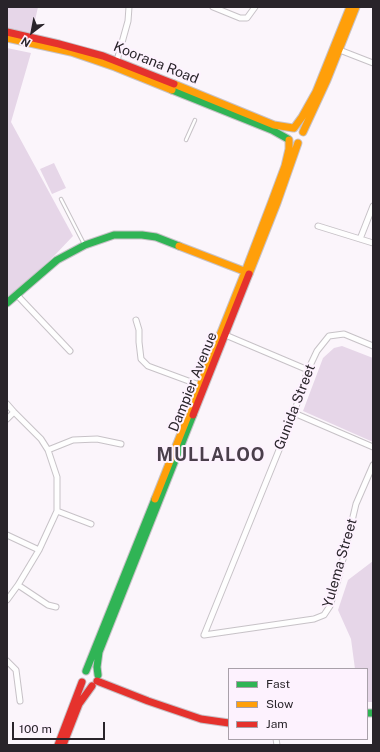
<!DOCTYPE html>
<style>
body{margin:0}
#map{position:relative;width:380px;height:752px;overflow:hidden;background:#fbf5fb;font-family:"Public Sans",sans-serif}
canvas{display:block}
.frame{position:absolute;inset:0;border:8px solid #29242a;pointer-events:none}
.legend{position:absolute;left:228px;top:668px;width:140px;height:72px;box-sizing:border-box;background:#fdf2fe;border:1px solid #a8a0a9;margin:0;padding:5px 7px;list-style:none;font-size:12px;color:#29242a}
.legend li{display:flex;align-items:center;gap:8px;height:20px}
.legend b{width:20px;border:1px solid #a8a0a9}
.north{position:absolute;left:12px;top:12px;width:40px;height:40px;-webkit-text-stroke:3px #fdf2fe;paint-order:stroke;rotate:212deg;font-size:11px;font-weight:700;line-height:16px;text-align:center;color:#29242a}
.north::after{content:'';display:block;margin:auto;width:14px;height:18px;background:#29242a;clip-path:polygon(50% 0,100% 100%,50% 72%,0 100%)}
.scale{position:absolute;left:12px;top:722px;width:93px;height:18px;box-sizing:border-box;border:2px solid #29242a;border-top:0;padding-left:5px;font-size:12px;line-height:14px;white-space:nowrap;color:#29242a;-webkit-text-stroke:3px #fdf2fe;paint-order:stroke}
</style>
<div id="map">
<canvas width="380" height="752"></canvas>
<div class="frame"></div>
<ul class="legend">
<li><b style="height:5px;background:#30b455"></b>Fast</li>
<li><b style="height:5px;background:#ff9f0a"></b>Slow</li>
<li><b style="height:5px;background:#e5322d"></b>Jam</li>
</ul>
<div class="north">N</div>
<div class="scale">100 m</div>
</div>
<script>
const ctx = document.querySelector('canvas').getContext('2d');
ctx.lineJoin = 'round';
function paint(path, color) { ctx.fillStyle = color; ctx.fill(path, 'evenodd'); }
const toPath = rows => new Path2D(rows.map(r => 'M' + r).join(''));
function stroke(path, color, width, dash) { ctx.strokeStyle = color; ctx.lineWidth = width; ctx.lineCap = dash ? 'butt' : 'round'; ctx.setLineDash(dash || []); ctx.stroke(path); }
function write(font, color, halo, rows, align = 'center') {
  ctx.font = font + ' "Public Sans",sans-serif'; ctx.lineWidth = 4; ctx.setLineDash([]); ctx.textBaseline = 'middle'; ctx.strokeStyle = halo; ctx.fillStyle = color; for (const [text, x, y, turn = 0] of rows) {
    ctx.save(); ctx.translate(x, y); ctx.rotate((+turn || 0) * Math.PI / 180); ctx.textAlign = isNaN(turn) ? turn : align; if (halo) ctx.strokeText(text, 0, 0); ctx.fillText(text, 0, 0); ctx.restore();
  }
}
paint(toPath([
 [7,7,38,7,32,34,7,28],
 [7,48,31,53,11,122,73,236,54,256,7,300],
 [54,163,66,188,52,194,40,169],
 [342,346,373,358,373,442,303,411,323,358,334,348],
 [373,561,373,702,367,702,367,669,355,669,351,639,338,610,348,580]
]), '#e6d6e8');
const lane = toPath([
 [186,140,195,120],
 [61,199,84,244]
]);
const street = toPath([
 [213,7,240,18,247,18,255,7],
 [337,49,373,63],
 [116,64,128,21,129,7],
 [318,226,373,243],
 [360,239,373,206],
 [16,294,70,351],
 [136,320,139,330,139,342,141,359,148,366,202,386],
 [223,334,308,370],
 [7,404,14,412,41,439,48,450,57,477,57,511,39,550,18,585,7,600],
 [294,413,373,447],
 [7,419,14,412],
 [48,450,73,440,97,439,121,444],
 [57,511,91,524],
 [7,535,39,550],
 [18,585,48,605,56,607],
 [204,635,294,413,308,370,317,351,329,336,344,334,373,346],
 [204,635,314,619,324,615,330,606,339,576,356,504,373,465],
 [7,661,16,670,20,701],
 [276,739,277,745]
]);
const fast = toPath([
 [172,90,272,130,288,139],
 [7,303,57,260,85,245,114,235,142,235,156,237,179,246],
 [86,671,155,499],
 [98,675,97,667,99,652,193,415],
 [367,713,373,713]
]);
const slow = toPath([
 [7,38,71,52,115,67,172,90],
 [174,84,274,125,293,128],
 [294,128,302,117,316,92,350,7],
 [303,132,327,80,356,7],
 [179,246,249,273],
 [249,274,277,203,298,143],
 [155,499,245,272,272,201,285,166,289,149,289,140]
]);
const jam = toPath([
 [7,32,59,44,103,56,174,84],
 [193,415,249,274],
 [97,681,148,701,201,719,229,723],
 [58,745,82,682],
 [63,745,79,704,92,686]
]);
stroke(lane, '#c7c2c7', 4.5);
stroke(street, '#c7c2c7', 7);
stroke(fast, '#c7c2c7', 9);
stroke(slow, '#c7c2c7', 9);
stroke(jam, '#c7c2c7', 9);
stroke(lane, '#fefefe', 2.5);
stroke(street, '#fefefe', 5);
stroke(fast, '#30b455', 7);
stroke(slow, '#ff9f0a', 7);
stroke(jam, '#e5322d', 7);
write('14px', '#29242a', '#fdf2fe', [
 ["Koorana Road",156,63,22],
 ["Dampier Avenue",193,382,-68],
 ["Gunida Street",295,407,-69],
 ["Yulema Street",340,563,-74]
]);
ctx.letterSpacing = '1px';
write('bold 18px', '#4a3f4b', '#fdf2fe', [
 ["MULLALOO",211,455]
]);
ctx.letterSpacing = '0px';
</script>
